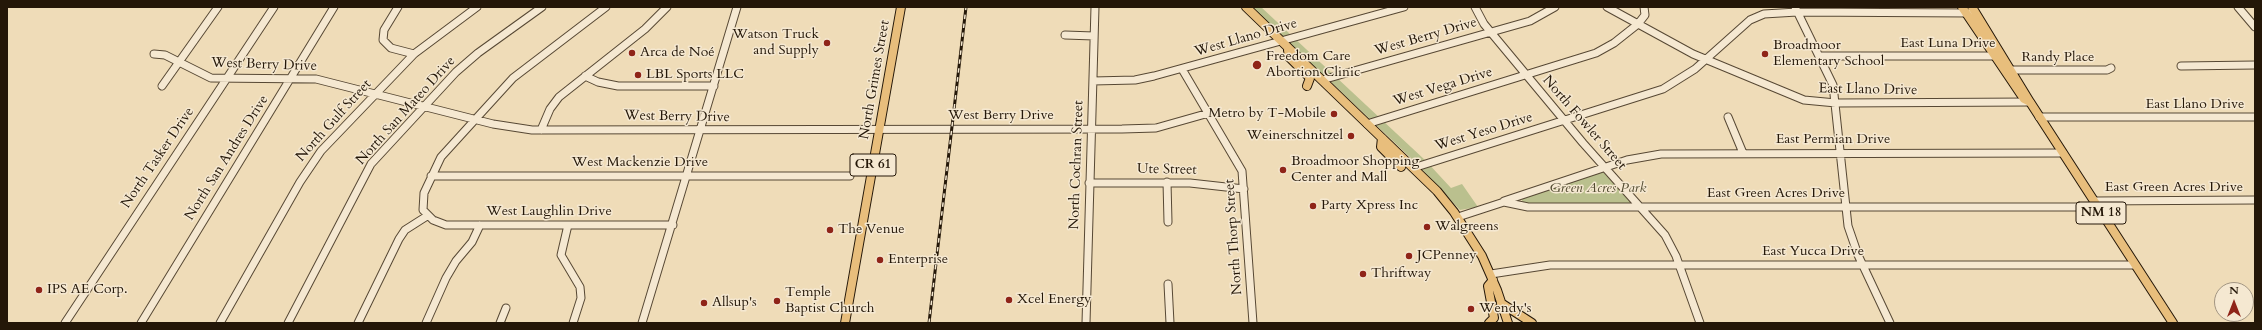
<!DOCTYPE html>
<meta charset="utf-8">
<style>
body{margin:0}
#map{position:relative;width:2262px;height:330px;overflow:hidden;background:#efdcb8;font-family:Cardo,serif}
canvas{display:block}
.frame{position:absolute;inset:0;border:8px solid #241708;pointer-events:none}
.north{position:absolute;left:2214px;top:282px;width:40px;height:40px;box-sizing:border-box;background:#f5e8d1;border:1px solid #a19481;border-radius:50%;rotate:0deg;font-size:11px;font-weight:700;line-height:16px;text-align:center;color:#241708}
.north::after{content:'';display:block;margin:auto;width:14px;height:18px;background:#8f2418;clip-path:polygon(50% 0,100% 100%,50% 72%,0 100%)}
</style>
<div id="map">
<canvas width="2262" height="330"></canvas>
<div class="frame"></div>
<div class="north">N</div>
</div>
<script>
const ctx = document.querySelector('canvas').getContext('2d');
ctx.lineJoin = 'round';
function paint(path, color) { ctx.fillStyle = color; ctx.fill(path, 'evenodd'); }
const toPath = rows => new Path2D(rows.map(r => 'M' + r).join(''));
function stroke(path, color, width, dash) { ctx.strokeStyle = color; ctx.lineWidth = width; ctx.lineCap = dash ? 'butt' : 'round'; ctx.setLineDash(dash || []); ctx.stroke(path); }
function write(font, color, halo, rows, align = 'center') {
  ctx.font = font + ' Cardo,serif'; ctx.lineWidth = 3; ctx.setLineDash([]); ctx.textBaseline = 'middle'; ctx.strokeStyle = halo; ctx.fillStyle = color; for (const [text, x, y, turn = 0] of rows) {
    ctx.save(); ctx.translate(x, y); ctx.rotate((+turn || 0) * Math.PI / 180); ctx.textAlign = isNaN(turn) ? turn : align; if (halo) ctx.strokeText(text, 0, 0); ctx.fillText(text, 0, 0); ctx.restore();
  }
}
paint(toPath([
 [1252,7,1261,7,1426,161,1451,188,1462,184,1478,207,1460,210,1415,162],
 [1603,172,1631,202,1630,204,1527,205,1522,201,1522,198]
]), '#bac08e');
const minor = toPath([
 [398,7,384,30,383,40,391,48,414,54],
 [606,7,513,78,441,157,424,193,423,210,433,220,446,225,673,225],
 [1475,7,1484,24,1583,143,1665,235,1676,256,1700,323],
 [1607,7,1693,54,1804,100,1836,103,2030,102],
 [1795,7,1833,85,1848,226,1858,255,1890,323],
 [2238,7,2255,27],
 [1065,35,1094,36],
 [154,54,165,55,211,78,316,79,493,124,532,130,1122,129,1156,128,1209,113],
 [1820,56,2000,56],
 [2181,66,2255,65],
 [1182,69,1242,171,1253,323],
 [2006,70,2107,70,2111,68],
 [585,76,598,82,618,86,714,86],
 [1322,80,1530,21,1555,7],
 [1093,81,1135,80,1154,76,1404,7],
 [162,86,218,7],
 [1728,117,1743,153],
 [2039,117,2255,117],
 [1367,124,1596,53,1614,43,1638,24,1645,15,1644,7],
 [541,130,550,109,559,97,645,29,667,7],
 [1413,168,1663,89,1695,69,1750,20,1764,14,1797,12,1970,13],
 [431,176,850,176],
 [1167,182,1168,222],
 [1089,183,1190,183,1244,189],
 [1504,201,1627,160,1661,154,2063,153],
 [2094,201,2255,200],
 [1458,217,1504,202,1528,207,2098,207],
 [568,225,561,255,580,287,581,298,573,323],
 [1491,274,1550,265,2135,265],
 [1168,284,1170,323],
 [65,323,274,7],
 [141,323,334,7],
 [220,323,300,182,321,151,414,54,477,7],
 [288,323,371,164,456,72,478,53,542,7],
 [358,323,399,239,405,230,427,216],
 [426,323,446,278,456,261,472,242,480,225],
 [500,323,506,308],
 [642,323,737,7],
 [1086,323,1095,7]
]);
const major = toPath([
 [1246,7,1437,191,1454,212,1482,256,1497,290,1508,323],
 [1962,7,2024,99,2030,102,2173,323],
 [1972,7,2030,102],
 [1288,50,1289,57,1310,78,1307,86],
 [1382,138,1381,147,1401,167],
 [1501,303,1532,323],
 [845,323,901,7],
 [1489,323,1494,318,1488,286,1493,280]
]);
stroke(minor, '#574834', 9);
stroke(major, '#241708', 10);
stroke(minor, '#f5e8d1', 7);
stroke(major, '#e8be7c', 8);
const rail = toPath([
 [929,323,966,7]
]);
stroke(rail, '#241708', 3);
stroke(rail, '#f5e8d1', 1.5, [4.5]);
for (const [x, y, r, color] of [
 [827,43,4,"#8f2418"],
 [632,53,4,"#8f2418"],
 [1765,54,4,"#8f2418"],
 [1257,65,5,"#8f2418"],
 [638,75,4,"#8f2418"],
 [1334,114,4,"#8f2418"],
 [1351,136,4,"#8f2418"],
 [1283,170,4,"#8f2418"],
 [1313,206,4,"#8f2418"],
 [1427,227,4,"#8f2418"],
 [830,230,4,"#8f2418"],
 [1409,256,4,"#8f2418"],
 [880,260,4,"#8f2418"],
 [1363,274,4,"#8f2418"],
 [39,290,4,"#8f2418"],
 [1009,300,4,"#8f2418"],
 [777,301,4,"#8f2418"],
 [704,303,4,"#8f2418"],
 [1471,309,4,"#8f2418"]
]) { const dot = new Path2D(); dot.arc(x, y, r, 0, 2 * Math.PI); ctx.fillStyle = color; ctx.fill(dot); stroke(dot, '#f5e8d1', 1.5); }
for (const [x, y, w] of [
 [873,165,46],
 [2101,213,50]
]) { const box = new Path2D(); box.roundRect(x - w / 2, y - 11, w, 22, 3); ctx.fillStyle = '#f5e8d1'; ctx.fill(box); stroke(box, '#241708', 1); }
write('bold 13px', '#241708', null, [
 ["CR 61",873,165],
 ["NM 18",2101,213]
]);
write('14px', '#241708', '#f5e8d1', [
 ["Watson Truck",819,35,"right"],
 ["and Supply",819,51,"right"],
 ["Broadmoor",1773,46],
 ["Elementary School",1773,62],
 ["Arca de Noé",640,53],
 ["Freedom Care",1266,57],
 ["Abortion Clinic",1266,73],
 ["LBL Sports LLC",646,75],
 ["Metro by T-Mobile",1326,114,"right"],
 ["Weinerschnitzel",1343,136,"right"],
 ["Broadmoor Shopping",1291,162],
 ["Center and Mall",1291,178],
 ["Party Xpress Inc",1321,206],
 ["Walgreens",1435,227],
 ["The Venue",838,230],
 ["JCPenney",1417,256],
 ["Enterprise",888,260],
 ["Thriftway",1371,274],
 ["IPS AE Corp.",47,290],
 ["Temple",785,293],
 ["Baptist Church",785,309],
 ["Xcel Energy",1017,300],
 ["Allsup's",712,303],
 ["Wendy's",1479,309]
], 'left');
write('14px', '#241708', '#f5e8d1', [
 ["West Berry Drive",1426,37,-16],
 ["West Llano Drive",1246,38,-16],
 ["East Luna Drive",1948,44],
 ["Randy Place",2058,58],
 ["West Berry Drive",264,65,2],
 ["North Grimes Street",875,80,-80],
 ["West Vega Drive",1443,87,-17],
 ["East Llano Drive",1868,90,1],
 ["East Llano Drive",2195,105],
 ["North San Mateo Drive",406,111,-48],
 ["West Berry Drive",1001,116],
 ["West Berry Drive",677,117,1],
 ["North Gulf Street",334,121,-48],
 ["North Fowler Street",1584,123,49],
 ["West Yeso Drive",1484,132,-17],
 ["East Permian Drive",1833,140],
 ["North Tasker Drive",158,158,-56],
 ["North San Andres Drive",227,158,-58],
 ["West Mackenzie Drive",640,163],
 ["North Cochran Street",1077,165,-88],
 ["Ute Street",1167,170,1],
 ["East Green Acres Drive",2174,188],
 ["East Green Acres Drive",1776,194],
 ["West Laughlin Drive",549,212],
 ["North Thorp Street",1234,237,-94],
 ["East Yucca Drive",1813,252]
]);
write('italic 14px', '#514a30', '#f5e8d1', [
 ["Green Acres Park",1598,189]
]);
</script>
